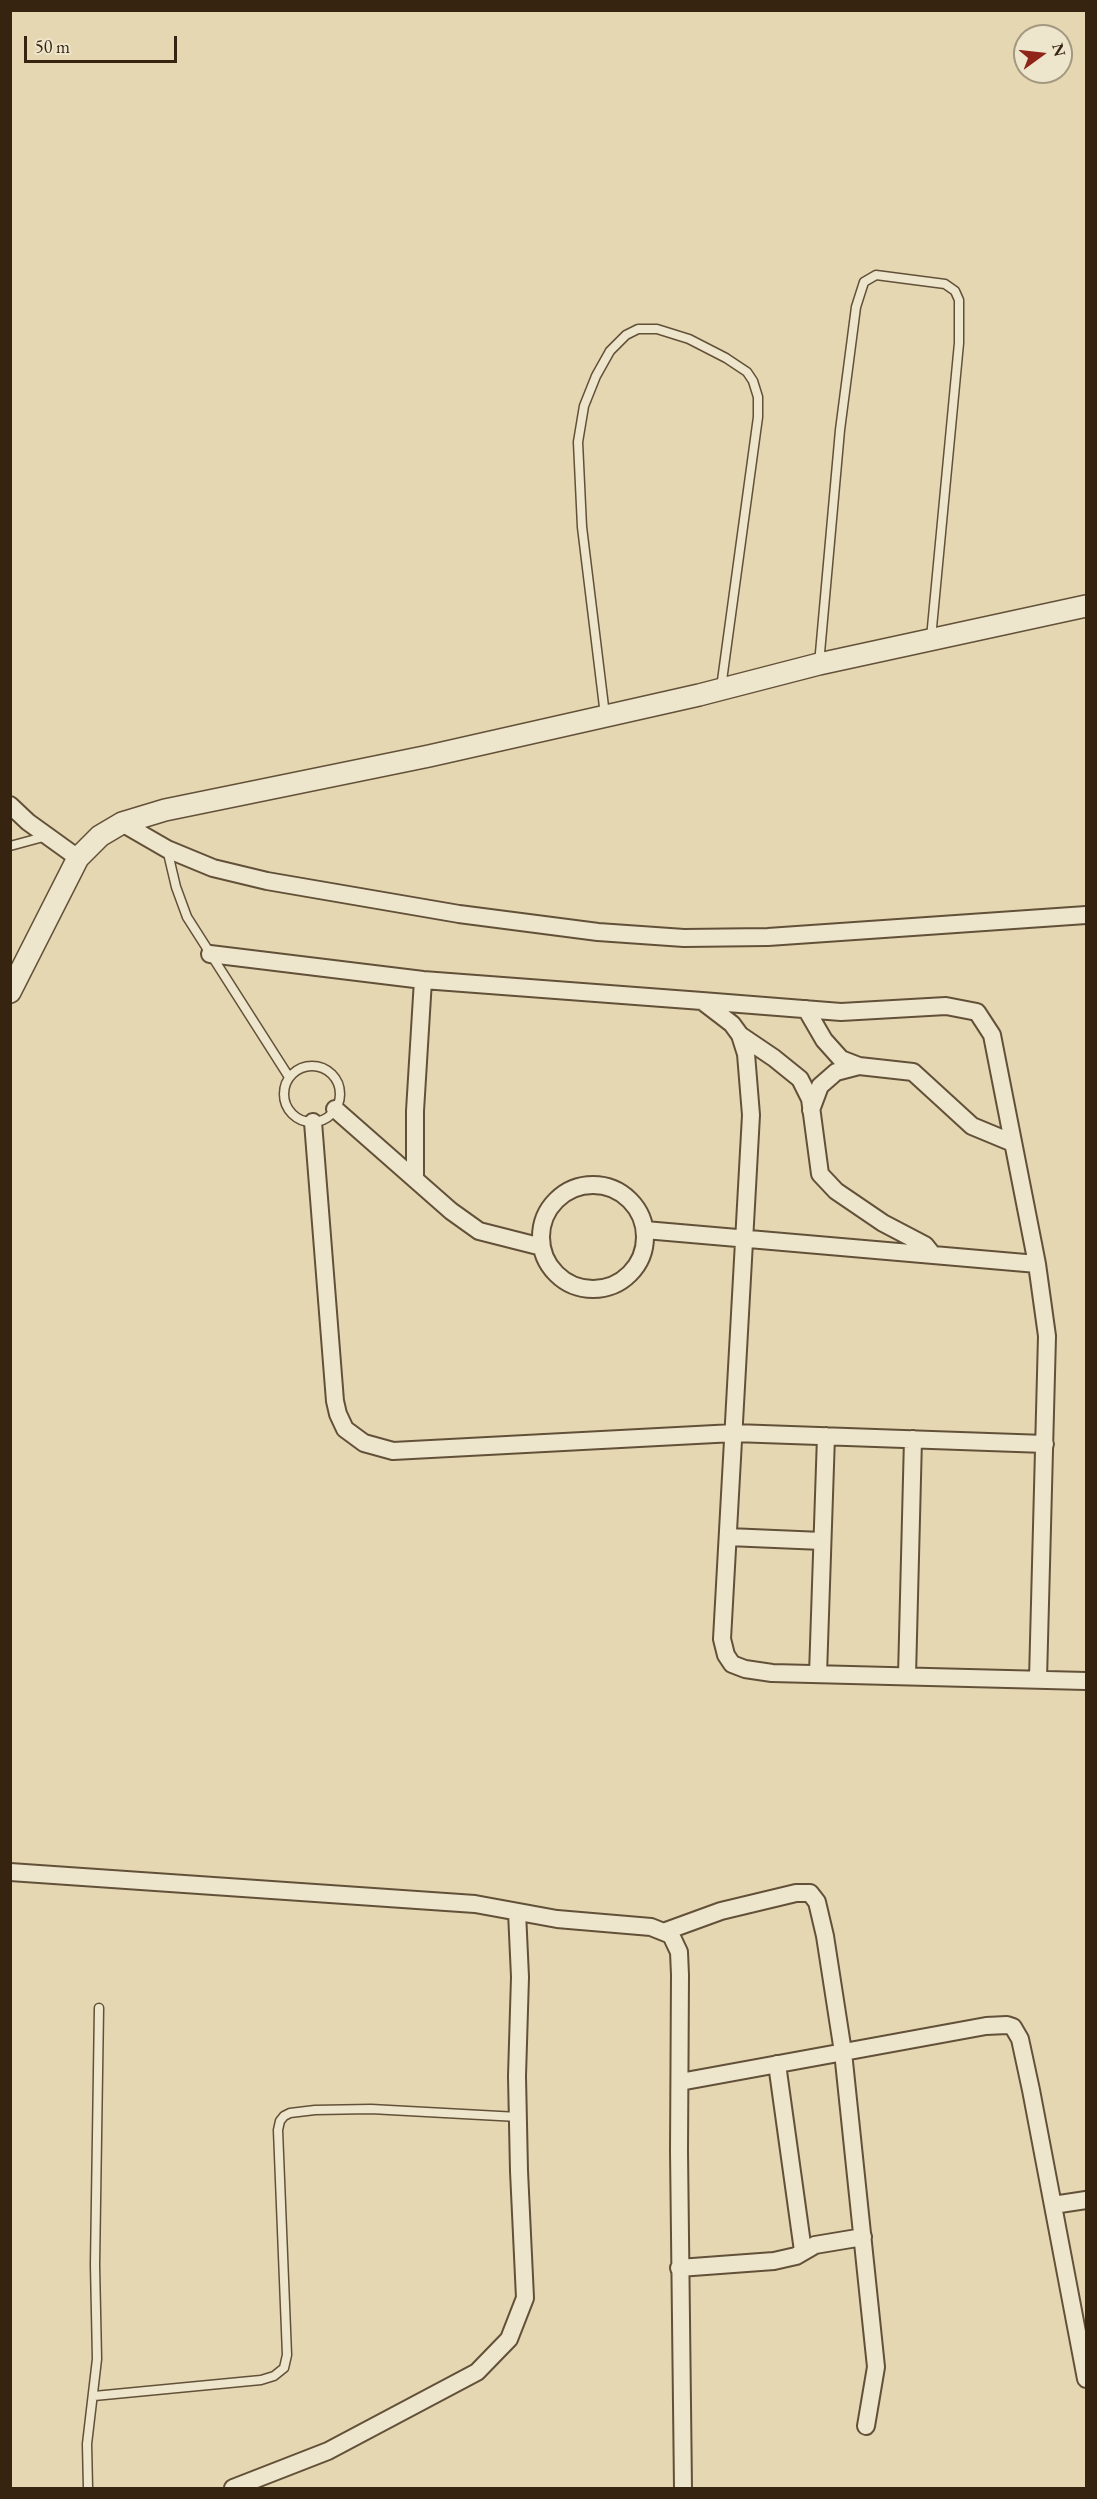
<!DOCTYPE html>
<style>
body{margin:0}
#map{position:relative;width:1097px;height:2499px;overflow:hidden;background:#e5d7b2;font-family:"EB Garamond",serif}
canvas{display:block}
.frame{position:absolute;inset:0;border:12px solid #362410;pointer-events:none}
.north{position:absolute;left:1013px;top:24px;width:60px;height:60px;box-sizing:border-box;background:#eee5cd;border:2px solid #a49881;border-radius:50%;rotate:75deg;font-size:16px;font-weight:700;line-height:24px;text-align:center;color:#362410}
.north::after{content:'';display:block;margin:auto;width:21px;height:27px;background:#8f2418;clip-path:polygon(50% 0,100% 100%,50% 72%,0 100%)}
.scale{position:absolute;left:24px;top:36px;width:153px;height:27px;box-sizing:border-box;border:3px solid #362410;border-top:0;padding-left:8px;font-size:18px;line-height:21px;white-space:nowrap;color:#362410;-webkit-text-stroke:4px #eee5cd;paint-order:stroke}
</style>
<div id="map">
<canvas width="1097" height="2499"></canvas>
<div class="frame"></div>
<div class="north">N</div>
<div class="scale">50 m</div>
</div>
<script>
const ctx = document.querySelector('canvas').getContext('2d');
ctx.lineJoin = 'round';
const toPath = rows => new Path2D(rows.map(r => 'M' + r).join(''));
function stroke(path, color, width, dash) { ctx.strokeStyle = color; ctx.lineWidth = width; ctx.lineCap = dash ? 'butt' : 'round'; ctx.setLineDash(dash || []); ctx.stroke(path); }
const service = toPath([
 [819,664,840,430,856,307,864,282,876,275,945,284,955,291,959,300,959,343,931,638],
 [605,715,582,527,578,442,584,406,596,376,610,351,626,335,638,329,657,329,689,339,726,358,747,372,753,381,758,397,758,417,721,688],
 [10,846,47,836],
 [167,849,176,887,187,917,289,1077],
 '284 1094a28 28 0 1 1 56 0a28 28 0 1 1-56 0Z',
 [94,2396,261,2380,274,2376,284,2368,287,2355,278,2130,280,2121,284,2116,290,2113,315,2110,371,2109,518,2117],
 [88,2488,87,2444,97,2359,95,2265,99,2008]
]);
const minor = toPath([
 [10,805,28,822,78,858],
 [122,823,167,849,213,868,267,881,459,914,598,932,684,938,768,937,1086,915],
 [210,954,423,980,702,1001,732,1024,740,1035,746,1054,751,1115,724,1603,722,1639,726,1655,732,1664,745,1669,772,1673,1086,1681],
 [702,1001,841,1012,946,1006,977,1012,992,1035,1037,1264,1047,1336,1038,1679],
 [806,1009,824,1040,841,1059,859,1066,913,1072,972,1126,1013,1143],
 [740,1035,774,1058,800,1079,810,1099,820,1174,836,1191,883,1223,925,1245,933,1255],
 [335,1109,451,1211,479,1231,542,1247],
 [811,1110,820,1086,836,1072,859,1066],
 [313,1122,335,1401,338,1414,345,1429,364,1443,393,1451,734,1433,1045,1444],
 [415,1179,415,1111,423,980],
 '541 1237a52 52 0 1 1 104 0a52 52 0 1 1-104 0Z',
 [645,1230,1037,1264],
 [728,1537,822,1541],
 [818,1674,826,1436],
 [907,1676,913,1439],
 [10,1872,475,1904,557,1919,651,1927,671,1935,679,1952,680,1975,679,2151,683,2488],
 [666,1931,721,1911,796,1893,810,1893,817,1902,825,1936,843,2052,876,2367,866,2426],
 [777,2064,803,2251],
 [680,2082,986,2026,1007,2025,1013,2027,1020,2039,1031,2090,1086,2379],
 [1053,2205,1086,2200],
 [679,2268,774,2261,796,2256,815,2245,863,2237],
 [233,2488,328,2451,477,2372,509,2339,525,2298,519,2171,517,2076,520,1977,517,1912]
]);
const tertiary = toPath([
 [10,992,78,858,100,836,122,823,165,810,429,756,699,695,819,664,1086,606]
]);
stroke(service, '#625138', 11);
stroke(minor, '#625138', 20);
stroke(tertiary, '#625138', 24);
stroke(service, '#eee5cd', 8);
stroke(minor, '#eee5cd', 16);
stroke(tertiary, '#eee5cd', 21);
</script>
